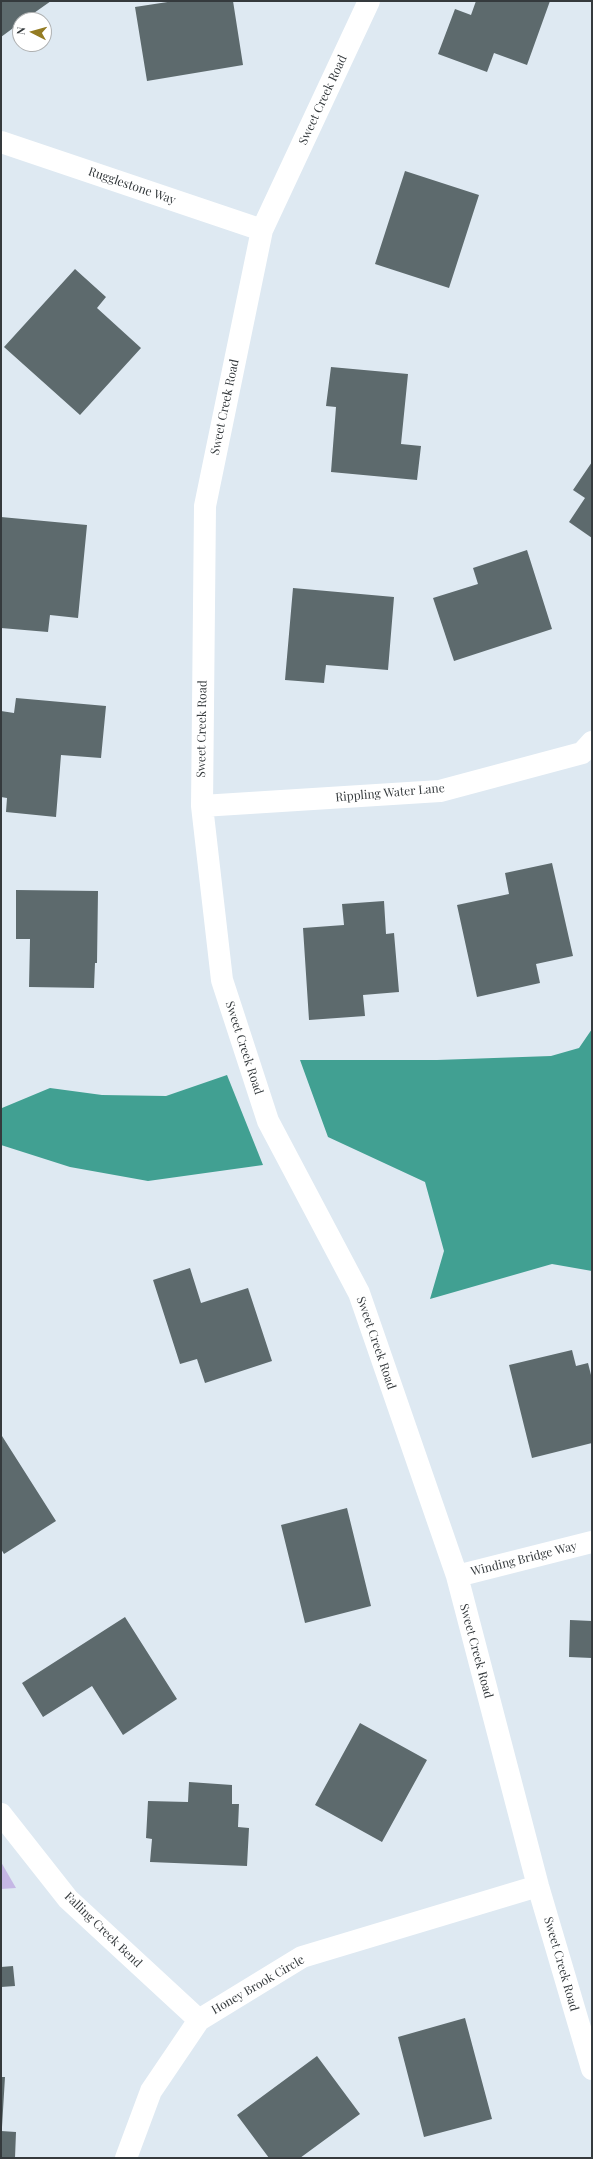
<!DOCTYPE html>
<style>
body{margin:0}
#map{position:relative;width:593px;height:2159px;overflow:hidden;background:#dee9f2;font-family:"Playfair Display",serif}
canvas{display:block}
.frame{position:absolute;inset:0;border:2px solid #353a3d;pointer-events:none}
.north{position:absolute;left:12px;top:12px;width:40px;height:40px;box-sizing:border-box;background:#fff;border:1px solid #aeb0b1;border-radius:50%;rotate:276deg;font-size:11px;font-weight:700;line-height:16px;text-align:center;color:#353a3d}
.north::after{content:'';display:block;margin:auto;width:14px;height:18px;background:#947c23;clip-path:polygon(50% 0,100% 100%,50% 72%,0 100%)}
</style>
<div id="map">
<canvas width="593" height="2159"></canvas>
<div class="frame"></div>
<div class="north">N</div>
</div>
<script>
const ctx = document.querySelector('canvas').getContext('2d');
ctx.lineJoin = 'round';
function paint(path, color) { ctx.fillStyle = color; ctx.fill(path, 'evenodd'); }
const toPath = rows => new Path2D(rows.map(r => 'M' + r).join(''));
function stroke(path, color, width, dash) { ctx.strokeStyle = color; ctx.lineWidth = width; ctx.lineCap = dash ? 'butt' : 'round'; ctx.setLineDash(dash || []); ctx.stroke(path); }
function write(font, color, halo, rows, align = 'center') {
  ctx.font = font + ' "Playfair Display",serif'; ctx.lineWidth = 4; ctx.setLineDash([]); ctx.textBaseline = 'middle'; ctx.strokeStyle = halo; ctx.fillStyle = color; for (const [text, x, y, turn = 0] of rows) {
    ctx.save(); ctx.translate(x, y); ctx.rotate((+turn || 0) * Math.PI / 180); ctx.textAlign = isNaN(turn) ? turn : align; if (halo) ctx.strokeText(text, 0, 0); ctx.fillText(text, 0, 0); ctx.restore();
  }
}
paint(toPath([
 [1,1862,16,1888,1,1889]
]), '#c5b7e5');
paint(toPath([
 [592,1029,592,1271,552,1264,430,1299,444,1251,425,1182,328,1137,300,1060,437,1060,551,1056,579,1048],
 [227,1075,263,1165,148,1181,70,1167,1,1145,2,1108,50,1088,102,1095,166,1096]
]), '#41a092');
paint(toPath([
 [1,1,51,1,24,20,20,20,20,23,1,37],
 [174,1,233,1,243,65,147,81,135,7],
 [476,1,550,1,527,65,494,53,487,72,438,54,455,9,471,15],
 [405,171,479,195,449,288,375,264],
 [75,269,106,297,97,308,141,348,80,415,4,347],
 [331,367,408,374,401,444,421,446,417,480,331,472,336,407,326,406],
 [592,462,592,538,569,522,585,498,573,490],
 [1,517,87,525,78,618,50,615,48,632,1,628],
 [527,550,552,629,454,661,433,598,478,584,473,568],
 [293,588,394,597,388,670,326,665,324,683,285,680],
 [16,698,106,706,101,758,61,755,56,817,6,812,7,798,1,797,1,711,14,713],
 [552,863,573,956,536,964,540,983,477,997,457,905,509,894,505,873],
 [16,890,98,891,97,963,95,963,94,988,29,987,30,939,16,939],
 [384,901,386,934,394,933,399,992,363,995,365,1016,309,1020,303,928,344,925,342,904],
 [190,1268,201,1303,248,1288,272,1361,205,1383,197,1359,180,1364,153,1280],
 [572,1350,576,1366,588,1363,592,1379,592,1443,532,1458,509,1365],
 [2,1436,56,1521,4,1554,1,1549],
 [347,1508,371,1606,305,1623,281,1525],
 [125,1617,177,1699,123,1735,92,1686,43,1717,22,1683],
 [570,1620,592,1621,592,1658,569,1657],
 [360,1723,427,1760,382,1842,315,1805],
 [189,1782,232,1785,232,1804,239,1804,238,1827,249,1828,247,1866,150,1862,152,1839,146,1838,148,1801,188,1802],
 [13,1966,15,1986,1,1987,1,1967],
 [465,2018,492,2119,424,2137,398,2037],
 [317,2056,360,2114,300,2158,269,2158,237,2115],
 [1,2077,5,2077,2,2127,1,2127],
 [1,2131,16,2132,15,2158,1,2158]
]), '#5d6a6d');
stroke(toPath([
 [369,1,262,230,205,506,202,806,222,980,268,1121,359,1293,457,1576,538,1886,592,2069],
 [1,142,262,230],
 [202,806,440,791,582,753,592,742],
 [457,1576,592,1542],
 [1,1814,68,1899,199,2020],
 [126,2158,151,2091,199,2020,302,1957,538,1886]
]), '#fff', 22);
write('12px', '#353a3d', '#fff', [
 ["Sweet Creek Road",323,100,-65],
 ["Rugglestone Way",132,186,19],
 ["Sweet Creek Road",225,407,-78],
 ["Sweet Creek Road",202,729,-89],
 ["Rippling Water Lane",390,793,-5],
 ["Sweet Creek Road",244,1048,72],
 ["Sweet Creek Road",376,1343,71],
 ["Winding Bridge Way",524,1559,-14],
 ["Sweet Creek Road",476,1651,75],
 ["Falling Creek Bend",103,1930,44],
 ["Sweet Creek Road",561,1964,74],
 ["Honey Brook Circle",258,1985,-30]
]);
</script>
